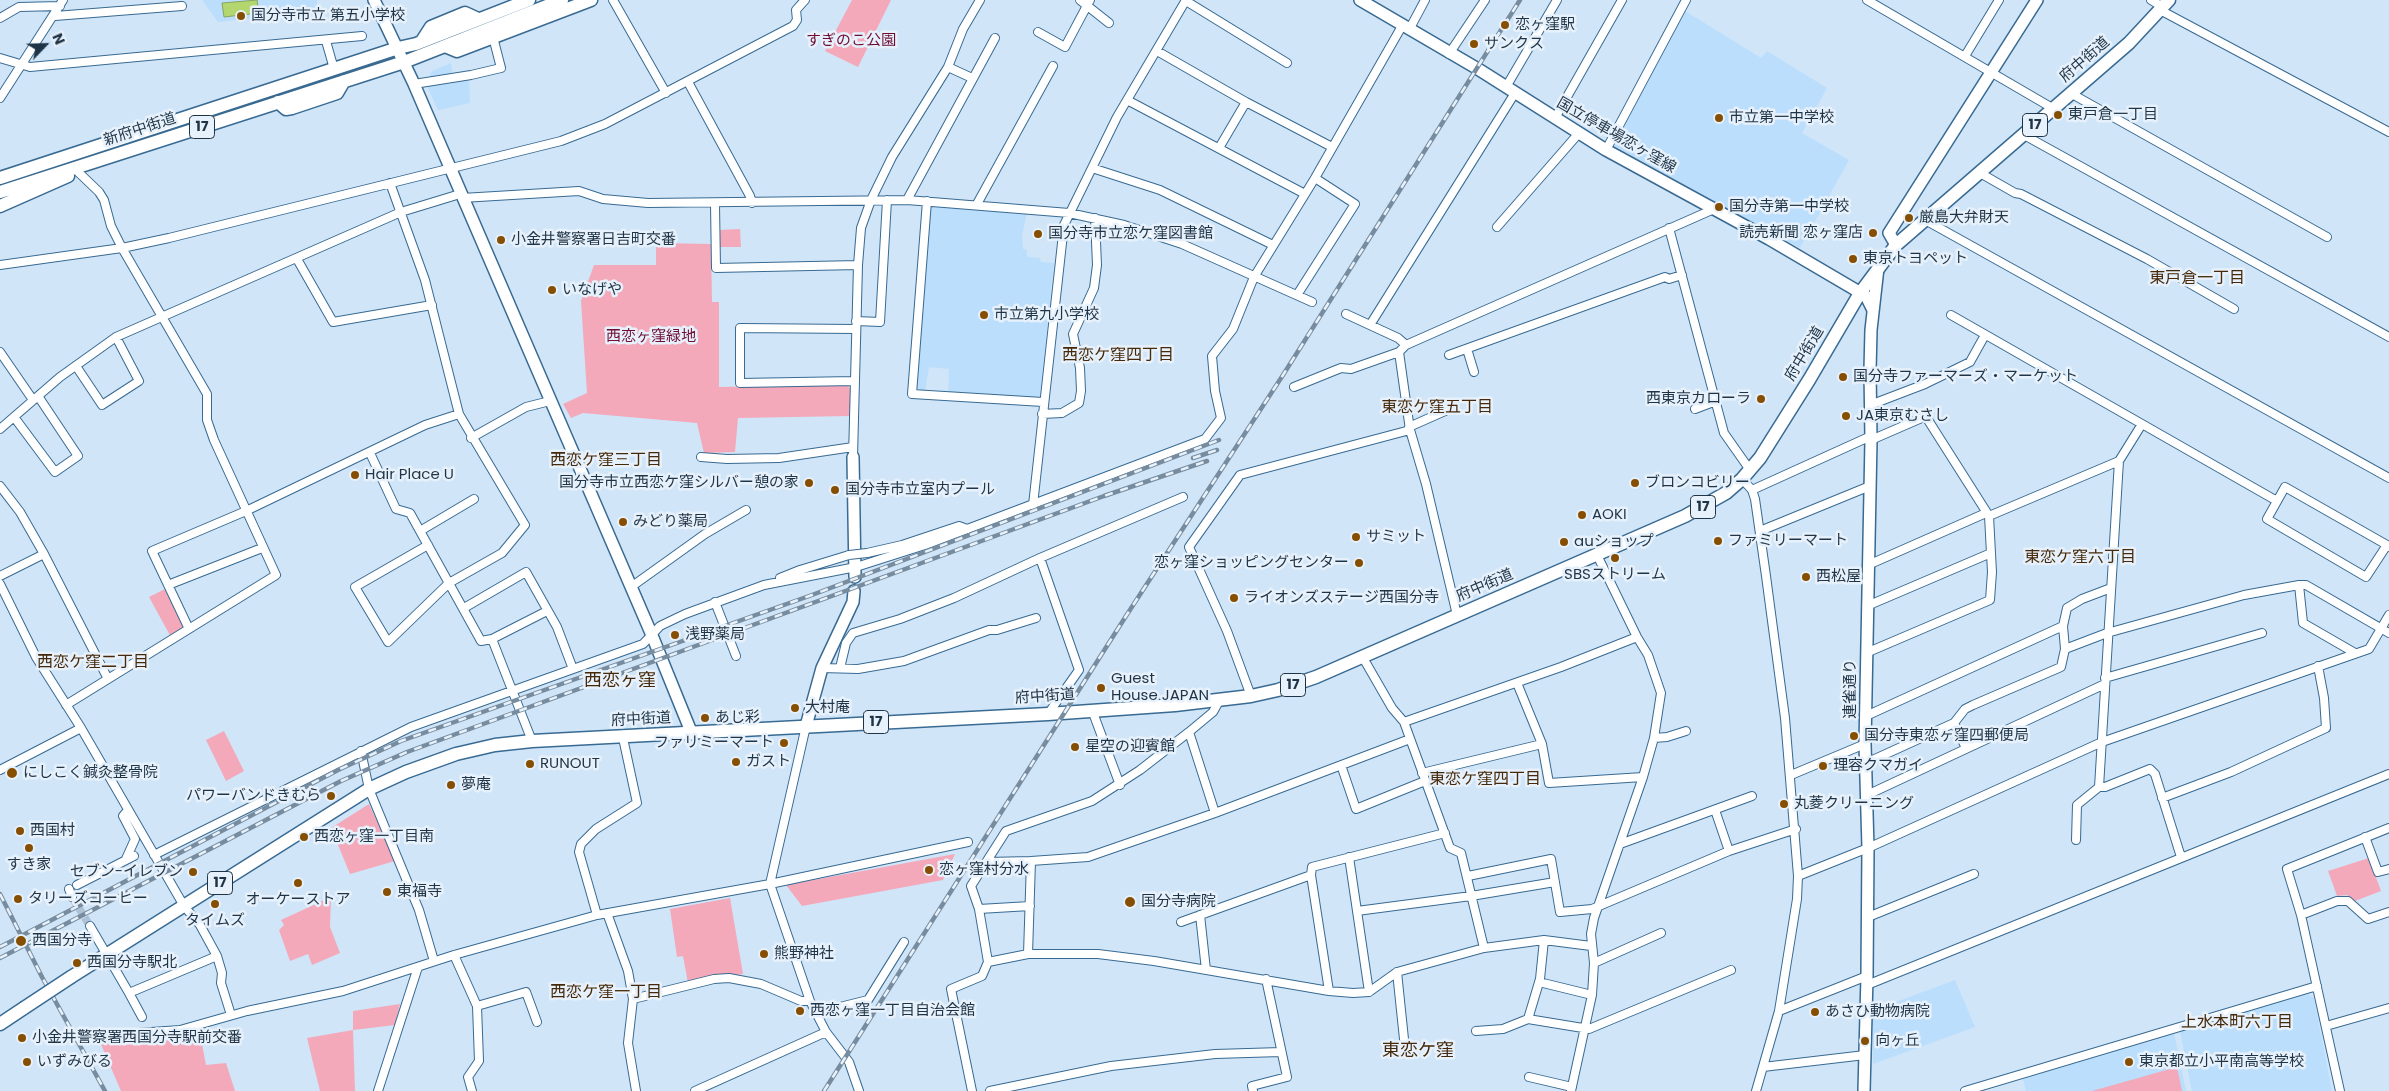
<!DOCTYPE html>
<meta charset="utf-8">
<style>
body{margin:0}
#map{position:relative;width:2389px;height:1091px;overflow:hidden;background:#d0e5f8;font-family:Poppins,sans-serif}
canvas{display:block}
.north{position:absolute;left:20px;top:20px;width:50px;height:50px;-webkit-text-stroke:4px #e7f1fb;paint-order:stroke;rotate:66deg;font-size:14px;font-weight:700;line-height:20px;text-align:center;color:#1f3446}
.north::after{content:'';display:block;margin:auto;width:18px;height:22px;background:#1f3446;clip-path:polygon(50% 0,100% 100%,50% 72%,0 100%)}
</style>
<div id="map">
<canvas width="2389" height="1091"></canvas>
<div class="north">N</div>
</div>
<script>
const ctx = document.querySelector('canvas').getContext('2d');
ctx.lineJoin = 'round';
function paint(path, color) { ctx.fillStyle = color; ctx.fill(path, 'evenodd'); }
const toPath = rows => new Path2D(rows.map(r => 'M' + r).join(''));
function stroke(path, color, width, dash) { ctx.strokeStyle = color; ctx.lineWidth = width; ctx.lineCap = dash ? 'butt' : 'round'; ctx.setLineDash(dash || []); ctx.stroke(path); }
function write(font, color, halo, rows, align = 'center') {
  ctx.font = font + ' Poppins,"Noto Sans JP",sans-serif'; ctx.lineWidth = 5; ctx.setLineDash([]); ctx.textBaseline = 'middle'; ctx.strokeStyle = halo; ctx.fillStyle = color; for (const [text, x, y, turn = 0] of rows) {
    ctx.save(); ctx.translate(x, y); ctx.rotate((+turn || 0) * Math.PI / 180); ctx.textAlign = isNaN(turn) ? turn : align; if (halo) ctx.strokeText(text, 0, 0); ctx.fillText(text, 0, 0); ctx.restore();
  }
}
paint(toPath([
 [202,0,317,0,317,11,218,22],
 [1685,11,1761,58,1767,51,1827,88,1802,133,1849,160,1800,248,1614,146],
 [451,63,453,81,469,79,470,103,438,110,426,84,432,71],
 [931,206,1027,213,1022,235,1023,249,1027,250,1027,257,1040,258,1041,262,1054,263,1040,396,1037,399,948,393,949,369,929,367,925,391,918,391,915,387,929,208],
 [1955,980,1975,1027,1873,1064,1872,1011],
 [2308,994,2314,998,2332,1091,2192,1091,2180,1031],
 [2174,1033,2186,1091,2026,1091,2023,1079]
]), '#badefc');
paint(toPath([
 [852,0,891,0,858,67,825,51],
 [740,229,741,247,720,247,719,230],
 [656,243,711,244,712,302,719,302,719,387,847,384,850,389,850,416,738,418,735,452,704,453,697,423,583,413,571,418,563,404,587,393,581,301,594,265,656,265],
 [169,587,186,624,172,639,149,597],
 [224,731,244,771,226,781,206,740],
 [369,804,395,861,350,874,331,828],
 [955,854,943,880,802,906,786,885],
 [2369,858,2381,891,2355,901,2347,895,2337,896,2328,871],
 [331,897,330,927,340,953,312,965,308,954,290,961,279,930,284,925,281,920],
 [730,898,743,974,688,983,683,956,677,957,670,909],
 [400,1004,395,1025,353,1030,355,1091,320,1091,307,1038,353,1030,353,1011],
 [200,1034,206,1065,226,1063,235,1091,121,1091,100,1042],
 [2177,1067,2182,1091,2092,1091]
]), '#f3a9ba');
const water = toPath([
 [257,0,259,13,224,17,222,3,257,0]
]);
paint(water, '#b3d66e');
stroke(water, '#87a562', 1);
stroke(toPath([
 [72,897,90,926]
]), '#adc2d4', 8, [8, 4]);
const street = toPath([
 [613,0,666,93],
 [1080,0,1109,23],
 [1867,0,2054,109],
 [2151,0,2163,7],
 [1186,1,1287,63],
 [2160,10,2389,132],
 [55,16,182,6],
 [0,18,19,7,60,6],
 [1409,30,1425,0],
 [1038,32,1065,47,1090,0],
 [326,41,334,69],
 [1157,51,1246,102,1332,147],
 [1449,54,1485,0],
 [1965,56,1999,0],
 [0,58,30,67,362,36],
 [948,67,972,78],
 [688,82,750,196,752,203],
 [414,84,471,75,501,68,493,37],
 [1506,87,1557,0],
 [2072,94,2327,237],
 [0,98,63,0],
 [1127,100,1305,194],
 [1555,118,1622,0],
 [2024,135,2389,337],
 [1219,148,1246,102],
 [1606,150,1686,0],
 [1092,168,1160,190,1273,245],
 [1980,173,2015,193,2021,194,2147,259,2234,309],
 [390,183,425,280,459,414,525,525,502,553,449,583,388,642,355,587,428,545],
 [462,198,579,191,603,199,648,203,907,200,1069,213,1124,225,1182,244,1312,302],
 [907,200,995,38],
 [927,201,912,394,1043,402],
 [715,204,716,268,858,265],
 [977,204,1053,66],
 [1925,220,2389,478],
 [1497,227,1579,133],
 [1669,228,1724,433,1750,470],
 [297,259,333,322,432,305],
 [0,265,122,248,169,238,561,141,605,124,793,26,797,20,796,10,805,0],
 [1297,295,1355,204,1315,178],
 [1346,314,1398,338,1406,345],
 [1951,315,2142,424],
 [856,321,880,322,887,200],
 [1370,325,1515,93],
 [1467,349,1474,372],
 [0,352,33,400],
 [1399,352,1410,430,1426,484,1457,615],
 [1449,355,1665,277,1669,279,1682,275],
 [76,366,102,405,139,381,116,337],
 [854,381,740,383,740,328,855,329],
 [1294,387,1341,368,1351,369,1399,352,1406,345,1714,209],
 [1870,405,1925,384,1970,362,1985,335],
 [1695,409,1716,401],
 [1042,414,1062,413,1079,403,1081,391,1080,368,1073,334,1094,288,1097,265,1095,218],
 [14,417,55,472,78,456,38,396],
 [1409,427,1454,407],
 [0,429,60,377,116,337,401,212,460,194],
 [471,438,526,407,550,401],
 [370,453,396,509,410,513,481,641,492,639,547,611],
 [701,457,727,459,779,458,853,447],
 [853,457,858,265,861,228,871,200,892,157,948,67,963,29,980,0],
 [1742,479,1752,490,1755,499,1766,576,1785,718,1798,876,1797,899,1779,1011,1756,1091],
 [0,486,20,512,44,554,108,679],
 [1752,490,1871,436],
 [1033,505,1064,225,1117,117,1186,0],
 [1989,516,2119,461,2142,424,2277,501],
 [420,531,474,499],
 [1760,531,1870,486],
 [2387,545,2366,577,2267,519,2285,487,2387,545,2389,547],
 [867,553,902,545,959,526,967,529],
 [1040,558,1079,670,1048,714],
 [1868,565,1986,513],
 [0,576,44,554],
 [780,578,800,570,849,555],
 [0,584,36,657,81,728,184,906,200,925,217,956,222,973,221,983,231,1015],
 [168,585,262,548],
 [2299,585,2303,623,2355,653],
 [631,587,705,534,746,510],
 [715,602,736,656],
 [1867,606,1991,553],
 [464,608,526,572,557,627,573,669],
 [189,629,152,551,246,511,425,425,459,414],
 [492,639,532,741],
 [2065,649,2107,633,2244,595,2299,585,2306,585,2389,633],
 [1866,653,1990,600,1992,572,1989,516,1928,420,1924,417,1871,440],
 [1362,656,1392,708,1404,722,1450,848,1461,853,1484,948],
 [822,668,858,669,904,661,989,630,997,630,1036,618],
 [840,668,846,643,853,633,900,619,954,598,1040,558,1183,497],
 [2105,678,2262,633],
 [1517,683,1542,744,1549,783,1643,777],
 [1251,696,1227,631,1189,547,1240,475,1410,430],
 [66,705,276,575,214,440,207,420,207,394,122,248,111,226,104,200,99,192,74,168],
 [1092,710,1120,785],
 [1866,716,2063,626],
 [1404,722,1561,667,1637,637],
 [1954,723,1966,748],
 [1654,738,1667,737,1686,731],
 [361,751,369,789,419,910,434,961],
 [1866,763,1954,723,1965,709,1973,705,2061,667,2065,649,2063,626,2067,608,2082,599,2111,588],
 [1341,765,1356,809,1425,781],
 [0,770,81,728],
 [1422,773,1542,744],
 [1791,775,1865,744],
 [2099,787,2105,787,2150,769,2155,774,2181,857],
 [1867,795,2105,684],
 [2162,798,2231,772,2326,728,2324,698,2318,666],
 [1715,810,1729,851],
 [1215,813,1410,739],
 [2365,837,2378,872,2389,869],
 [2076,840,2077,805,2099,787,2119,461],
 [1620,844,1752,796],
 [154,855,411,727,643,644,660,626,685,614,764,585,856,567,925,545,1205,439,1221,418,1215,391,1212,356,1233,329,1254,277,1315,178,1402,26],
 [1349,857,1369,992],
 [126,859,135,839,123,816,128,810],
 [987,862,1031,861],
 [1468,876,1551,859,1560,912,1592,909,1729,851,1796,829],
 [1798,876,1868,848,2102,742,2369,649,2389,615],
 [770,884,810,1001,826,1032,849,1062,859,1091],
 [770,884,806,726],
 [77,885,134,856],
 [69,889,72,897],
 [979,909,1030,906],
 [1357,911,1471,896,1555,882],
 [607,913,628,971,633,999,628,1043,636,1091],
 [597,915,579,852,581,844,596,829,637,803,623,738],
 [1200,915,1206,970],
 [2301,915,2337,901,2348,901,2368,919,2389,912],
 [1868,917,1974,874],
 [1181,922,1311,875],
 [90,926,129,993,217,956],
 [1028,954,1031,861,1088,857,1215,813,1189,732],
 [454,955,477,1006,479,1061,468,1077,472,1091],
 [988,962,1028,954,1098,954,1154,961,1329,991,1353,993,1369,992,1397,972,1484,948,1544,940,1591,946],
 [1594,963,1661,933],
 [1397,972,1404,1039],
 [1539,982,1592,995],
 [1867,985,2389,774],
 [1329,991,1311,875,1312,867,1445,833],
 [129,993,142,1017],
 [633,999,714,979,729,978,761,984,801,1001,810,1001],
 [477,1006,526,992,537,1022],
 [1779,1011,1867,976],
 [816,1013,868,1000,904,942],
 [1528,1019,1589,1029,1731,970],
 [2326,1026,2389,1008],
 [1476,1031,1503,1029,1528,1019,1540,979,1544,940],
 [109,1035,180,1030,247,1011,343,991,454,955,597,915,770,884,968,842],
 [1763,1067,1865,1055],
 [1529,1077,1572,1087],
 [378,1091,418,967],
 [695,1091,826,1032],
 [972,1091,951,989,982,976,988,962,979,909,971,886,1006,831,1092,801,1140,770,1189,732,1213,712,1219,701],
 [990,1091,1111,1066,1215,1054,1281,1052],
 [1253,1091,1252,1086,1287,1077,1266,979],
 [1571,1091,1592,995,1594,963,1591,934,1594,918,1643,777,1654,738,1661,693,1648,655,1637,637,1597,555],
 [1965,1091,2317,986],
 [2340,1091,2301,915,2287,869,2389,828]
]);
const secondary = toPath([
 [374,0,414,84,651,633,692,734],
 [1360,0,1478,69,1606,150,1769,239,1866,296,1873,310],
 [1896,245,1889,233,2037,0],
 [853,457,855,577],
 [806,726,822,668,853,602,854,591],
 [1864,1091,1867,976,1868,848,1865,744,1871,440,1870,370,1871,330,1878,268]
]);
const primary = toPath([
 [422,41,431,27,465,13,478,19],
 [445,46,457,51,591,0],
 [278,102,286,109,292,108,337,93,344,81],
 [0,178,398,48,416,44,529,0],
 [0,192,404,62,562,0],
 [0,206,68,176],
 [71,977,369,789,406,772,456,754,495,745,532,741,1048,714,1175,705,1251,696,1278,690,1316,677,1685,516,1726,493,1742,479,1760,458,1809,380,1860,293,1896,245,2129,43,2169,0],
 [0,1024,24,1008]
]);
stroke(street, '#386a92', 10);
stroke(secondary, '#386a92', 14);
stroke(primary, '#386a92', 15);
stroke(street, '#fff', 8);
stroke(secondary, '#fff', 11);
stroke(primary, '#fff', 12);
const rail = toPath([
 [1193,458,1217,450],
 [0,894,42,977,105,1091],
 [0,947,338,770,401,741,812,595,1219,440],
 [0,958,341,781,407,752,1104,496,1207,461],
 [824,1091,1126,616,1283,375,1520,0]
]);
stroke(rail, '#778c9f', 4.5);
stroke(rail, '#e7f1fb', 2.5, [8]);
const streetBridge = toPath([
 [849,555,867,553]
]);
const primaryBridge = toPath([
 [24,1008,71,977]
]);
stroke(streetBridge, '#386a92', 10, []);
stroke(primaryBridge, '#386a92', 15, []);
stroke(streetBridge, '#fff', 8);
stroke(primaryBridge, '#fff', 12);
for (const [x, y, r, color] of [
 [241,16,5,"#864e00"],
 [1505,25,5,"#864e00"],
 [1474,44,5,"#864e00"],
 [2058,115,5,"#864e00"],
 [1719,118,5,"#864e00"],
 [1719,207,5,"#864e00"],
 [1909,218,5,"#864e00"],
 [1873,233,5,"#864e00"],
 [1038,234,5,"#864e00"],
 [501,240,5,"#864e00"],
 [1853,259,5,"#864e00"],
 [552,290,5,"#864e00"],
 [984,315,5,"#864e00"],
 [1843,377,5,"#864e00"],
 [1761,399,5,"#864e00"],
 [1846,416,5,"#864e00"],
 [355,475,5,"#864e00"],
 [809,483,5,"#864e00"],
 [1635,483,5,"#864e00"],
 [835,490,5,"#864e00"],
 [1582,515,5,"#864e00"],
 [623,522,5,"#864e00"],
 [1356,537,5,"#864e00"],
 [1718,541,5,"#864e00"],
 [1564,542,5,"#864e00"],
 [1615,558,5,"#864e00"],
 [1359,563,5,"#864e00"],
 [1806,577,5,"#864e00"],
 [1234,598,5,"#864e00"],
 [675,635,5,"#864e00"],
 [1101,688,5,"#864e00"],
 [795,708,5,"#864e00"],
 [705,718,5,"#864e00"],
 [1854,736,5,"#864e00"],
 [784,743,5,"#864e00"],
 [1075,747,5,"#864e00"],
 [736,762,5,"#864e00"],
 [530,764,5,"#864e00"],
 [1823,766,5,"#864e00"],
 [12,773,6,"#864e00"],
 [451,785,5,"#864e00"],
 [331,796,5,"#864e00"],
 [1784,804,5,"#864e00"],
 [20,831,5,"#864e00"],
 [304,837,5,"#864e00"],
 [29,848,5,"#864e00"],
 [929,870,5,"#864e00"],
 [193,872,5,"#864e00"],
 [298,883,5,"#864e00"],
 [387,892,5,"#864e00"],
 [18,899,5,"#864e00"],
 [1130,902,6,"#864e00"],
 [215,904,5,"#864e00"],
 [21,941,6,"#864e00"],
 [764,954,5,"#864e00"],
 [77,963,5,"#864e00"],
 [800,1011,5,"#864e00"],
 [1815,1012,5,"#864e00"],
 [22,1038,5,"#864e00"],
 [1865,1041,5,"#864e00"],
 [27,1062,5,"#864e00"],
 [2129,1062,5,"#864e00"]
]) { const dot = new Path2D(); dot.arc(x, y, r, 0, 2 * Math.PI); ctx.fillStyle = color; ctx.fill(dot); stroke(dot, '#e7f1fb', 2); }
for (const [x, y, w] of [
 [2035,125,25],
 [202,127,25],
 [1703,507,25],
 [1293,685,25],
 [876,722,25],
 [220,883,25]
]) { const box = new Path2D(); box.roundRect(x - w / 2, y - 11.5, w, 23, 4); ctx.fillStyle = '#e7f1fb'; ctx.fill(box); stroke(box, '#1f3446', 1); }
write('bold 14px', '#1f3446', null, [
 ["17",2035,125],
 ["17",202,127],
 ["17",1703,507],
 ["17",1293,685],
 ["17",876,722],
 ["17",220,883]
]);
write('15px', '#1f3446', '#e7f1fb', [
 ["国分寺市立 第五小学校",251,16],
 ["恋ヶ窪駅",1515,25],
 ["サンクス",1484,44],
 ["東戸倉一丁目",2068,115],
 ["市立第一中学校",1729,118],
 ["国分寺第一中学校",1729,207],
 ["厳島大弁財天",1919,218],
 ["読売新聞 恋ヶ窪店",1863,233,"right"],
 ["国分寺市立恋ケ窪図書館",1048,234],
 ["小金井警察署日吉町交番",511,240],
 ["東京トヨペット",1863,259],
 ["いなげや",562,290],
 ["市立第九小学校",994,315],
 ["国分寺ファーマーズ・マーケット",1853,377],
 ["西東京カローラ",1751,399,"right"],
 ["JA東京むさし",1856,416],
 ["Hair Place U",365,475],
 ["国分寺市立西恋ケ窪シルバー憩の家",799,483,"right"],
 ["ブロンコビリー",1645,483],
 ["国分寺市立室内プール",845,490],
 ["AOKI",1592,515],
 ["みどり薬局",633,522],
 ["サミット",1366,537],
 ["ファミリーマート",1728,541],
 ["auショップ",1574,542],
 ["恋ヶ窪ショッピングセンター",1349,563,"right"],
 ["SBSストリーム",1615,575,"center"],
 ["西松屋",1816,577],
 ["ライオンズステージ西国分寺",1244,598],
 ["浅野薬局",685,635],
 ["Guest",1111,679],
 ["House JAPAN",1111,696],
 ["大村庵",805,708],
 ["あじ彩",715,718],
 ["国分寺東恋ヶ窪四郵便局",1864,736],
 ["ファリミーマート",774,743,"right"],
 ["星空の迎賓館",1085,747],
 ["ガスト",746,762],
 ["RUNOUT",540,764],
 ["理容クマガイ",1833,766],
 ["にしこく鍼灸整骨院",23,773],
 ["夢庵",461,785],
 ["パワーバンドきむら",321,796,"right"],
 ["丸菱クリーニング",1794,804],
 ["西国村",30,831],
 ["西恋ヶ窪一丁目南",314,837],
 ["すき家",29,865,"center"],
 ["恋ヶ窪村分水",939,870],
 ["セブン-イレブン",183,872,"right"],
 ["東福寺",397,892],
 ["タリーズコーヒー",28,899],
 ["オーケーストア",298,900,"center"],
 ["国分寺病院",1141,902],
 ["タイムズ",215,921,"center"],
 ["西国分寺",32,941],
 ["熊野神社",774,954],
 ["西国分寺駅北",87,963],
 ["西恋ヶ窪一丁目自治会館",810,1011],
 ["あさひ動物病院",1825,1012],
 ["小金井警察署西国分寺駅前交番",32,1038],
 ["向ヶ丘",1875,1041],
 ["いずみびる",37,1062],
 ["東京都立小平南高等学校",2139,1062]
], 'left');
write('15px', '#700c34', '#e7f1fb', [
 ["すぎのこ公園",851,41],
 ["西恋ヶ窪緑地",651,337]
]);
write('15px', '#1f3446', '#e7f1fb', [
 ["府中街道",2085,60,-41],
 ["新府中街道",140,130,-18],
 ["国立停車場恋ヶ窪線",1616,136,30],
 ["府中街道",1805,354,-59],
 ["府中街道",1485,586,-23],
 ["連雀通り",1851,689,-90],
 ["府中街道",1045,697,-4],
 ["府中街道",641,720,-3]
]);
write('16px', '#45290a', '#e7f1fb', [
 ["東戸倉一丁目",2197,279],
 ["西恋ケ窪四丁目",1118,356],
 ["東恋ケ窪五丁目",1437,408],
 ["西恋ケ窪三丁目",606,461],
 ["東恋ケ窪六丁目",2080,558],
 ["西恋ケ窪二丁目",93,663],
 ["東恋ケ窪四丁目",1485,780],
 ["西恋ケ窪一丁目",606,993],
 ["上水本町六丁目",2237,1023]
]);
write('18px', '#45290a', '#e7f1fb', [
 ["西恋ヶ窪",620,681],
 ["東恋ケ窪",1418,1051]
]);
</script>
